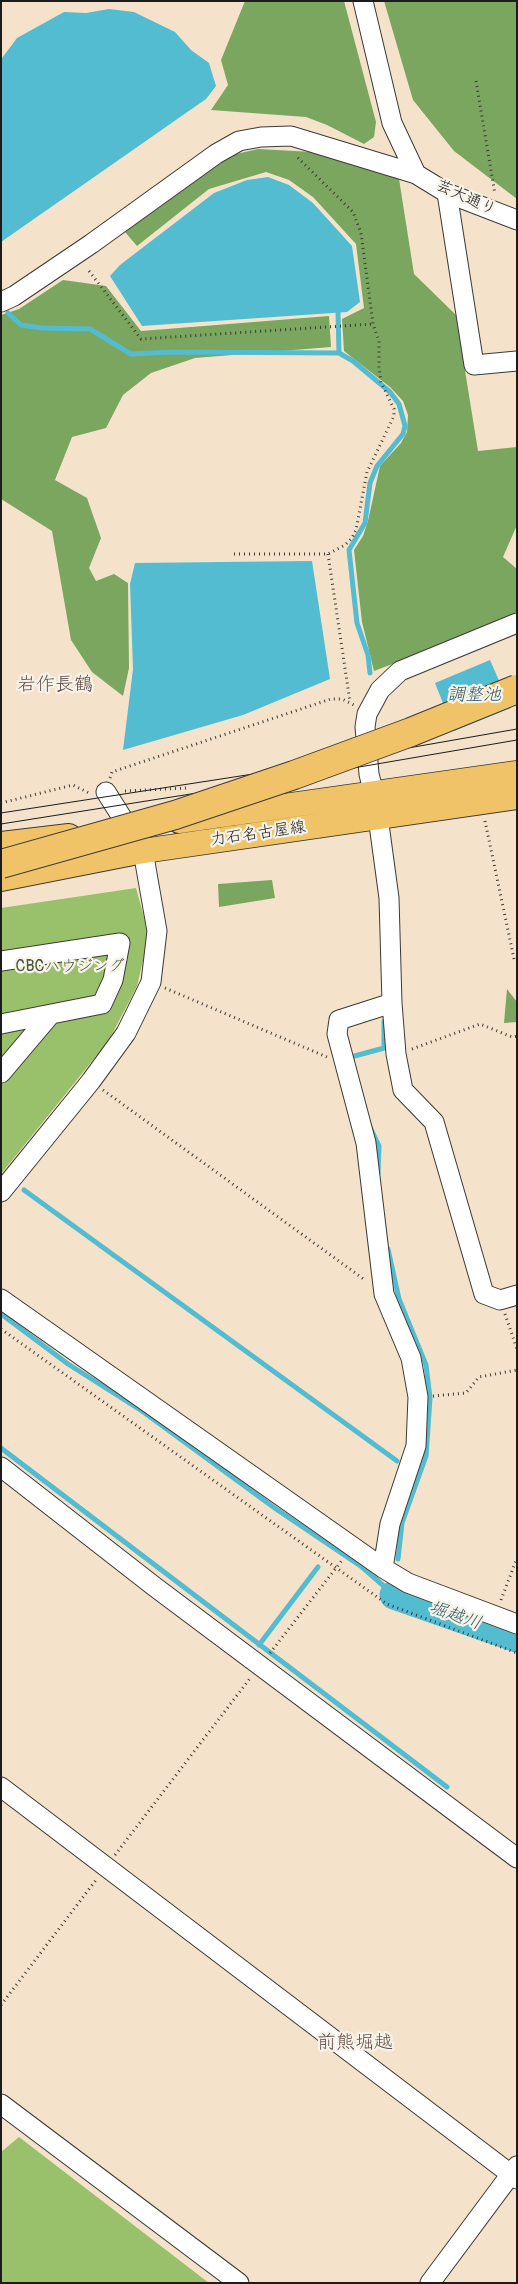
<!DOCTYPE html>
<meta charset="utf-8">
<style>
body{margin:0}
#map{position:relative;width:518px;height:2284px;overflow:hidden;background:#f4e3ca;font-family:Pangolin,sans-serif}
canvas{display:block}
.frame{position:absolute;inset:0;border:2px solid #1c1c1c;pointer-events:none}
</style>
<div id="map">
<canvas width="518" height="2284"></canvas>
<div class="frame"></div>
</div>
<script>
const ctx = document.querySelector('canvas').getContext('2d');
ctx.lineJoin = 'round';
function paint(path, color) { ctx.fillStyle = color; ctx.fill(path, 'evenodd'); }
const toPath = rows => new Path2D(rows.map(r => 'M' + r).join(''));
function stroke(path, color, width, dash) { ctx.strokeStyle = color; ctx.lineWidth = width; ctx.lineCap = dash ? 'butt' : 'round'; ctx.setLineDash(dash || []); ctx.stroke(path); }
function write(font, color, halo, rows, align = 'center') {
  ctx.font = font + ' Pangolin,"Klee One",sans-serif'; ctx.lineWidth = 4.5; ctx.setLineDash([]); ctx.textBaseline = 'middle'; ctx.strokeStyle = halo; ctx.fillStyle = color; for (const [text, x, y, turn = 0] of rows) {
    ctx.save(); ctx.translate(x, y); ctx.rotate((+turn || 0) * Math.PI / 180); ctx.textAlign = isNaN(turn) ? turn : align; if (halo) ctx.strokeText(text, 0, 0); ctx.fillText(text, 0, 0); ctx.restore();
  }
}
paint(toPath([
 [136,888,149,935,137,986,109,1040,1,1174,1,908],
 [19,2137,209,2283,1,2283,1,2152]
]), '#99c06b');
paint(toPath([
 [245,1,344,1,376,122,374,137,364,144,327,125,306,117,211,110,228,85,221,60],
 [384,1,517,1,517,199,454,151,413,100],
 [258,149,313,152,399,179,414,274,456,315,478,451,517,447,517,525,503,557,517,569,517,612,461,638,374,671,362,622,354,550,363,536,368,521,380,466,401,443,407,432,408,415,403,401,390,387,344,351,342,319,364,308,356,244,313,197,289,180,266,172,209,189,137,246,125,232,232,155],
 [63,280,106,286,141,331,329,316,331,347,195,358,151,373,123,395,106,428,72,437,55,480,87,498,101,538,89,568,96,581,114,574,128,583,129,668,123,696,92,672,71,640,52,531,1,499,1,315,19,309],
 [272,880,275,898,219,907,218,884],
 [507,989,517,1002,517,1022,504,1023]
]), '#7aa65f');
paint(toPath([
 [109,9,134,12,175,32,191,50,209,63,216,86,206,99,1,242,2,58,17,38,64,12,86,13],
 [268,177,289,185,313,203,352,246,360,302,347,312,142,326,110,276,120,265,214,193,247,180],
 [312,561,330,679,243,715,123,750,133,669,130,584,135,563],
 [490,660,511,708,454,731,435,683]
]), '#53bcd0');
stroke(toPath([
 [338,312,339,353,353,361,390,392,399,404,405,426,403,434,377,466,370,483,365,523,349,550,357,623,368,655,370,673],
 [8,313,21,325,42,328,90,329,131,354,171,352,339,353],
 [352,1061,351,1057,384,1048,384,1021],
 [370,1127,379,1146,378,1174],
 [24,1190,397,1461],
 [388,1249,399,1299,426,1365,430,1398,426,1456,402,1523,398,1559],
 [1,1314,68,1364,142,1411,276,1509,362,1567,394,1595],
 [1,1448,447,1787],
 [259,1645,318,1567]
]), '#53bcd0', 5);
stroke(toPath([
 [394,1595,517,1638]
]), '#53bcd0', 29);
const minor = toPath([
 [363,1,392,123,416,174],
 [447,193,474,365,517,361],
 [1,302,14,296,91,244,216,154,239,141,261,137,291,136,416,174,447,193,517,220],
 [374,795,369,774,365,727,367,714,380,690,400,671,517,623],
 [378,817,389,898,392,1003,396,1054,403,1090,434,1122,484,1294,500,1300,517,1295],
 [1,961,120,943,113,980,102,1004,1,1024],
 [1,1073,51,1014],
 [1,1192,91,1081,126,1033,151,982,157,931,143,851,106,792],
 [1,1299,383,1568,408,1583,517,1624],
 [1,1467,155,1587,517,1858],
 [383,1568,390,1524,416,1446,418,1397,411,1358,384,1294,366,1143,337,1034,339,1020,392,1003],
 [1,1787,517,2179],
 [1,2104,239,2283],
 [430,2283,517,2166]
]);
const major = toPath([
 [179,821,517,773],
 [1,844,69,836],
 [1,879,143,851,517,797]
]);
stroke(minor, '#3c3a36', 21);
stroke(major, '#3c3a36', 26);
stroke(toPath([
 [476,81,495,194],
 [89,271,141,339,373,324],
 [234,554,328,554,345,545,352,538,356,530,367,472,394,416,394,409,381,382,379,367,379,341,373,324,361,233,353,212,295,155],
 [328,554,350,702],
 [110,778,112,772,331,699,342,699,354,705],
 [125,791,186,788],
 [1,803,73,785,91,794],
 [485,821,514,959,517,961],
 [165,988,327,1057],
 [412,1049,480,1024,512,1037,517,1036],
 [103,1090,365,1280],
 [505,1314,517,1349],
 [1,1329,387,1604,517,1653],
 [433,1396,466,1393,479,1377,517,1370],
 [501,1600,517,1558],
 [270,1653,343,1559],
 [115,1855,251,1677],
 [1,2005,96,1880]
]), '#3c3a36', 3, [1, 4]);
stroke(minor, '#fff', 19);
stroke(major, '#f0c369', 24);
stroke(toPath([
 [1,813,305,766,517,729],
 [1,824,330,772,517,740]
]), '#1c1c1c', 1);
const highwayBridge = toPath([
 [1,864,175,815,294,775,411,732,517,689]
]);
stroke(highwayBridge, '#3c3a36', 30, []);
stroke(highwayBridge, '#f0c369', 28);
write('16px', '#1c1c1c', '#f7f3e8', [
 ["芸大通り",466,198,24],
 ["力石名古屋線",258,834,-8]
]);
write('16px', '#485538', '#f7f3e8', [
 ["CBCハウジング",70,967]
]);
write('italic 18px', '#325c64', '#f7f3e8', [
 ["調整池",474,695],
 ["堀越川",455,1616,19]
]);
write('19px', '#654f4c', '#f7f3e8', [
 ["岩作長鶴",55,685],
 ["前熊堀越",355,2043]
]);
</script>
